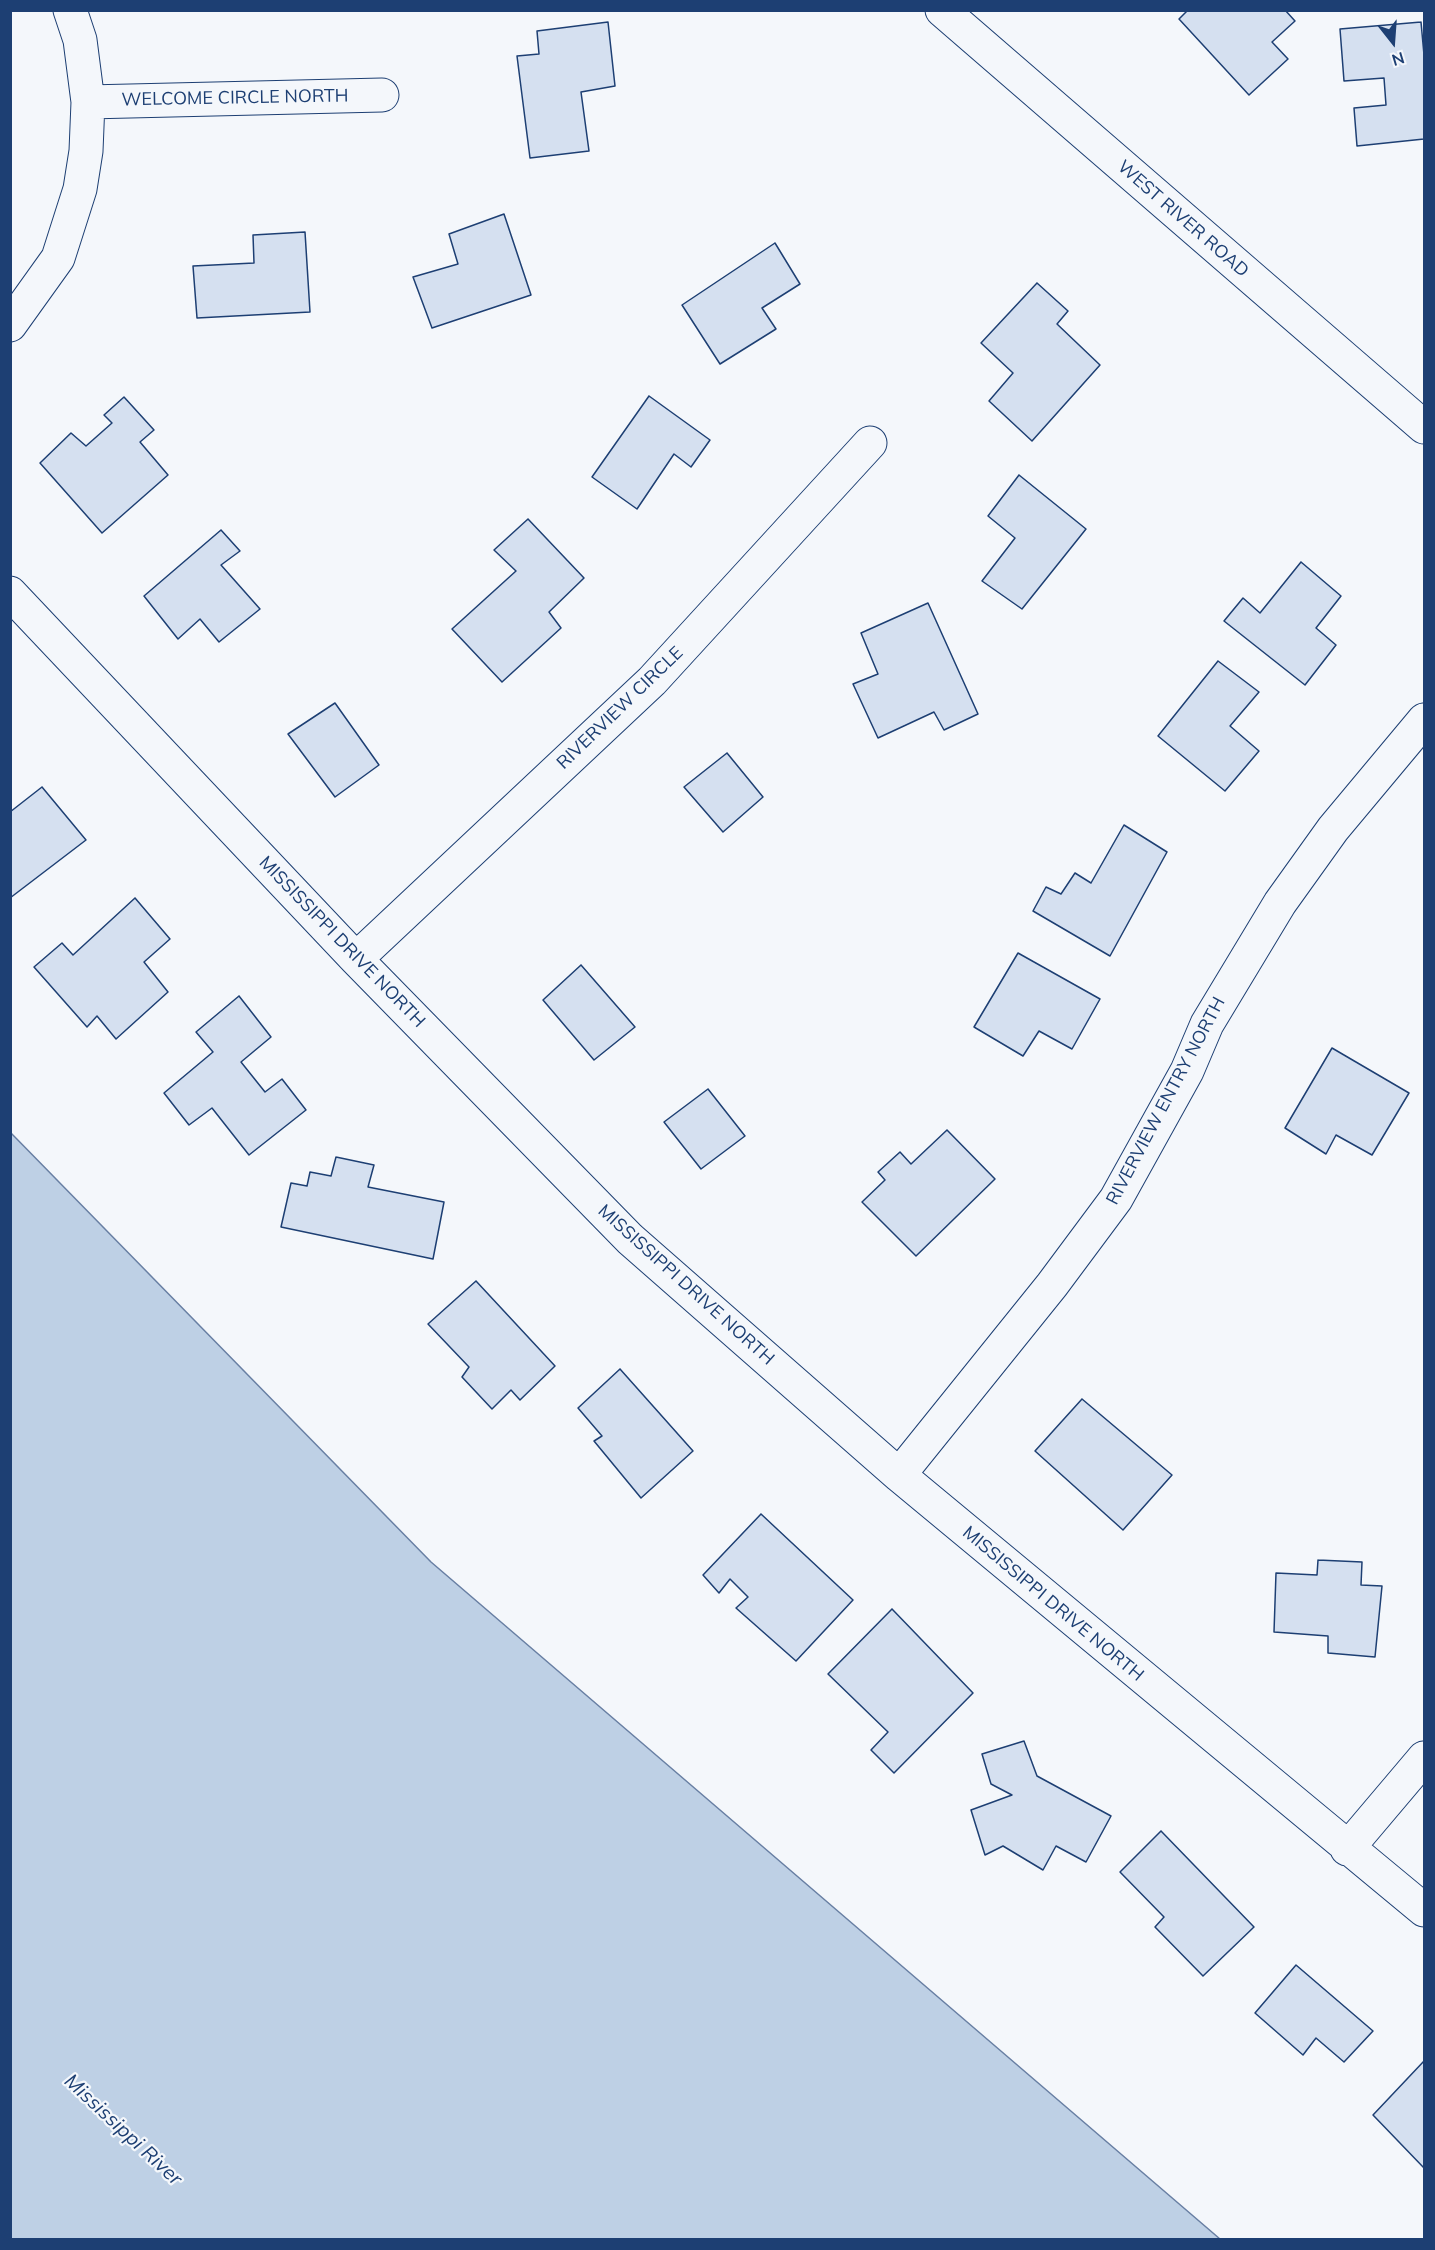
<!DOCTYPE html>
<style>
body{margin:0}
#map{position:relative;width:1435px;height:2250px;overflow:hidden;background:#f4f7fb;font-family:Mulish,sans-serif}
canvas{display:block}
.frame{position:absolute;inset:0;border:12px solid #1d3f73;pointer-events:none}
.north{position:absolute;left:1363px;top:12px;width:60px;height:60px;-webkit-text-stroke:4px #f4f7fb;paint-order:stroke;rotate:163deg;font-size:16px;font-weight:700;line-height:24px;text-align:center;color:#1d3f73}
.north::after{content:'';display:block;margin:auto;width:21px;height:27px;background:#1d3f73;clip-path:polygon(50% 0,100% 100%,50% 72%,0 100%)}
</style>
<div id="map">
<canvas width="1435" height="2250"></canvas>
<div class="frame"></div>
<div class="north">N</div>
</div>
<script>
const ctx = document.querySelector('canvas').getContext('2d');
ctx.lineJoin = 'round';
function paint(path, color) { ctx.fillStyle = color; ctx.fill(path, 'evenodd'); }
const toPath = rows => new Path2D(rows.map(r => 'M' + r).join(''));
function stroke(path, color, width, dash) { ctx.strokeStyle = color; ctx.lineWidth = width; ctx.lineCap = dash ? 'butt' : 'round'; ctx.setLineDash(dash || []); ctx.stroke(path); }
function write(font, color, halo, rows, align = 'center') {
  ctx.font = font + ' Mulish,sans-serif'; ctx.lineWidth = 4.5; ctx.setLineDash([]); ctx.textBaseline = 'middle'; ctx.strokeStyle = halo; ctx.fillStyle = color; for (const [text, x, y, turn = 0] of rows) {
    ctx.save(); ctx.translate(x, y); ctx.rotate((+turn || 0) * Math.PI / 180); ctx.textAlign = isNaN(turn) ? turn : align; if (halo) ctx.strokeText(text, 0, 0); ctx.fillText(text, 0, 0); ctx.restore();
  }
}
const water = toPath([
 [10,1132,431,1562,1220,2239,11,2239,10,1132]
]);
paint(water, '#bed0e5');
stroke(water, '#687fa3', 1.5);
const building = toPath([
 [1188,10,1285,10,1295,21,1272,42,1288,59,1249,95,1179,19,1188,10],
 [608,22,615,86,581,92,589,151,530,158,517,56,539,54,537,31,608,22],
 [1421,22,1424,55,1424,139,1357,146,1354,108,1386,105,1384,78,1344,81,1340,29,1421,22],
 [504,214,531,295,432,328,413,277,458,264,449,234,504,214],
 [305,232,310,312,197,318,193,266,254,263,253,235,305,232],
 [775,243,800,284,762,308,776,329,720,364,682,305,775,243],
 [1037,283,1068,311,1057,324,1100,365,1032,441,989,401,1013,373,981,343,1037,283],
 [649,396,710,440,691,467,674,454,637,509,592,477,649,396],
 [124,397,154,430,140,442,168,475,102,533,40,463,71,433,86,446,112,423,104,415,124,397],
 [1019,475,1086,529,1022,609,982,581,1015,538,988,516,1019,475],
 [528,519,584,578,549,612,561,628,502,682,452,629,516,571,494,550,528,519],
 [221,530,240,551,221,565,260,609,219,642,200,619,178,639,144,596,221,530],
 [1301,562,1341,596,1316,628,1336,645,1305,685,1224,621,1243,598,1260,613,1301,562],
 [928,603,978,714,944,730,934,712,878,738,853,684,878,674,861,633,928,603],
 [1218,661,1259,692,1230,726,1259,751,1225,791,1158,736,1218,661],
 [335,703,379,765,335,797,288,734,335,703],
 [727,753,763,797,723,832,684,787,727,753],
 [42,787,86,840,10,898,10,812,42,787],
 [1124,825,1167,852,1110,956,1033,911,1046,887,1061,894,1075,873,1091,883,1124,825],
 [135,898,170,939,144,962,168,992,116,1039,97,1016,87,1027,34,967,62,943,73,955,135,898],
 [1018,953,1100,999,1072,1049,1039,1031,1023,1056,974,1027,1018,953],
 [581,965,635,1027,594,1060,543,1000,581,965],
 [239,996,271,1037,241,1062,265,1092,282,1079,306,1110,249,1155,212,1108,189,1125,164,1093,213,1052,196,1032,239,996],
 [1332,1048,1409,1093,1372,1155,1336,1135,1326,1154,1285,1128,1332,1048],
 [708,1089,745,1136,701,1169,664,1122,708,1089],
 [947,1130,995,1179,916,1256,862,1202,885,1180,878,1172,900,1152,911,1164,947,1130],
 [336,1157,374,1165,368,1187,444,1202,433,1259,281,1227,291,1183,307,1186,310,1172,331,1176,336,1157],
 [476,1281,555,1366,520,1400,511,1390,492,1409,462,1377,469,1367,428,1324,476,1281],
 [620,1369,693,1451,641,1498,594,1441,602,1436,578,1408,620,1369],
 [1082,1399,1172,1475,1123,1530,1035,1451,1082,1399],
 [761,1514,853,1600,796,1661,736,1608,748,1597,730,1579,719,1593,703,1575,761,1514],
 [1318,1560,1362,1562,1361,1585,1382,1586,1375,1657,1328,1653,1328,1636,1274,1632,1276,1573,1317,1575,1318,1560],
 [892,1609,973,1693,894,1773,871,1750,888,1732,828,1674,892,1609],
 [1024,1741,1037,1776,1111,1816,1086,1862,1056,1846,1043,1870,1003,1846,985,1855,971,1810,1012,1795,991,1784,982,1754,1024,1741],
 [1161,1831,1254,1927,1203,1976,1155,1927,1164,1917,1120,1872,1161,1831],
 [1296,1965,1373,2031,1344,2062,1316,2038,1303,2055,1255,2013,1296,1965],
 [1424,2061,1424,2168,1373,2115,1424,2061]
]);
paint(building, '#d5e0f0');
stroke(building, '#1d3f73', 1.5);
const minor = toPath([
 [88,102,382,95],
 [10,325,58,258,80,189,86,151,88,102,80,40,70,10],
 [10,593,356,959,630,1239,899,1475,1424,1910],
 [356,959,652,681,870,443],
 [899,1475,1052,1285,1116,1199,1187,1071,1207,1024,1280,903,1333,829,1424,720],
 [1347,1849,1424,1758]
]);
const secondary = toPath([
 [942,10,1424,427]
]);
stroke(minor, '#1d3f73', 35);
stroke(secondary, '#1d3f73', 35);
stroke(minor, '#f4f7fb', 33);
stroke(secondary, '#f4f7fb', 33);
write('18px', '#1d3f73', '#f4f7fb', [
 ["WELCOME CIRCLE NORTH",235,98,-1],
 ["WEST RIVER ROAD",1183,219,41],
 ["RIVERVIEW CIRCLE",620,708,-44],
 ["MISSISSIPPI DRIVE NORTH",342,942,46],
 ["RIVERVIEW ENTRY NORTH",1166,1101,-62],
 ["MISSISSIPPI DRIVE NORTH",686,1285,42],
 ["MISSISSIPPI DRIVE NORTH",1053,1604,40]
]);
write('italic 20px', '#1d3f73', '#f4f7fb', [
 ["Mississippi River",123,2130,43]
]);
</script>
